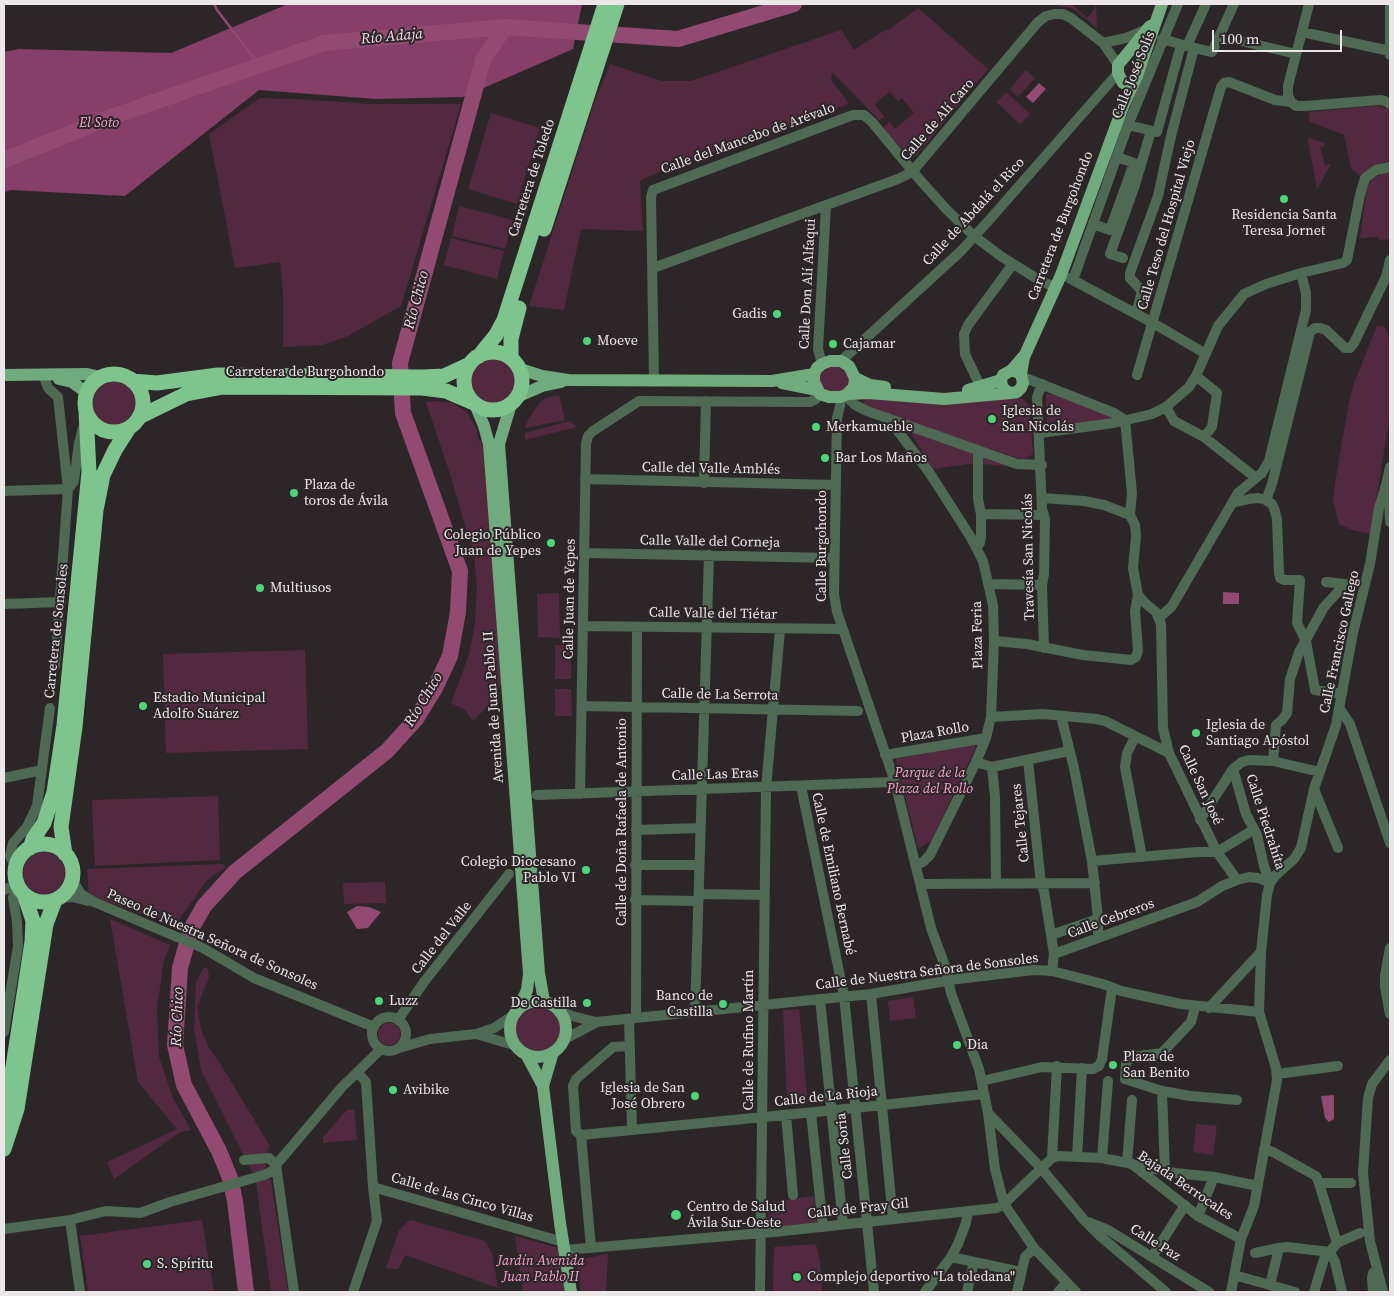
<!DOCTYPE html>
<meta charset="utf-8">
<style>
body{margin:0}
#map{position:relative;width:1394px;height:1296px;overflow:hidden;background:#2d2629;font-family:"Source Serif 4",serif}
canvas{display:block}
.frame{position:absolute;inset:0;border:5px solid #ebe7e9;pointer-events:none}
.scale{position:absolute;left:1212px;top:30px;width:130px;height:22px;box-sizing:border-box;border:2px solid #ebe7e9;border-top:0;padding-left:6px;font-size:15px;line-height:18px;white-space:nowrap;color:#ebe7e9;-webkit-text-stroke:4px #2d2629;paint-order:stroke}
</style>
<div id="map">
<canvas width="1394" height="1296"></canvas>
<div class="frame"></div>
<div class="scale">100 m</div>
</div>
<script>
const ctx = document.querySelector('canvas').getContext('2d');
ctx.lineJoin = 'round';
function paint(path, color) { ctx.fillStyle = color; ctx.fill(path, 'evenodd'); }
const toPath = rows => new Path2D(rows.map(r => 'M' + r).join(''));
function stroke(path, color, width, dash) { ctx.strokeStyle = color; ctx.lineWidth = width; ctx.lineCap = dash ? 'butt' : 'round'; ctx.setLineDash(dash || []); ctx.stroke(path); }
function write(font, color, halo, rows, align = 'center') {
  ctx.font = font + ' "Source Serif 4",serif'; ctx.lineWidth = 4; ctx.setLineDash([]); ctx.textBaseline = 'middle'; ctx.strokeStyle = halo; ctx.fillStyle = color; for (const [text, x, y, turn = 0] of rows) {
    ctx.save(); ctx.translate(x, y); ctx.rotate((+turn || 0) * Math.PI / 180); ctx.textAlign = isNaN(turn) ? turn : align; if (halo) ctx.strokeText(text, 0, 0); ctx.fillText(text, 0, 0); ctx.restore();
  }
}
paint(toPath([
 [1060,4,1072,4,1087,18,1095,9,1095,6,1093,4,1096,4,1097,28,1072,8,1058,6],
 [918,8,988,69,916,156,909,157,883,128,889,122,895,129,914,113,902,98,898,101,890,92,878,101,875,105,885,117,879,120,832,72,831,80,849,103,833,110,647,177,640,181,643,231,581,229,564,310,529,306,595,100,610,64,662,81,691,81,841,30,854,50,880,33,890,29],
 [1026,70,1035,78,1018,97,1010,89],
 [1006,92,1030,114,1020,124,996,102],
 [260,98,296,99,372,104,461,104,401,306,348,336,322,345,283,347,283,291,280,262,235,268,209,134],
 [1377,106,1389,109,1390,148,1389,161,1373,166,1362,177,1351,169,1344,135,1309,121,1310,112],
 [491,113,540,128,517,204,468,189],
 [1309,138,1324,143,1324,146,1320,147,1325,165,1331,164,1317,189,1308,140],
 [1385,172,1389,172,1390,175,1390,239,1379,240,1378,237,1360,238,1367,187,1371,180],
 [459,206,513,220,505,249,452,236],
 [451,238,504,251,497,279,444,265],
 [1377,326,1385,327,1390,342,1390,413,1371,534,1352,530,1339,524,1333,500,1337,471,1349,402,1354,383],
 '470 381a23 23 0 1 1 46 0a23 23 0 1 1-46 0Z',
 [838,366,846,370,850,382,843,391,825,391,821,387,819,376,823,370,827,367],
 '91 403a22 22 0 1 1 44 0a22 22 0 1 1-44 0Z',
 [1046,394,1060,395,1116,419,1047,427],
 [559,395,565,420,525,428,528,420,539,403,546,398],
 [866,397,940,402,1021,398,1029,405,1033,454,1023,460,863,406],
 [433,401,452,403,467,412,476,428,479,441,483,440,502,683,488,706,473,721,465,710,451,703,469,655,475,623,477,587,474,556,450,474,426,402],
 [570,421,577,427,525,440,525,433],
 [909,429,1020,468,975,463,932,469],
 [559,593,560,638,538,637,537,594],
 [555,645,571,645,571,679,555,679],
 [305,650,308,749,166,753,163,654],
 [555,689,571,689,572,716,555,716],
 [973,744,976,746,974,751,931,841,918,849,896,759],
 [218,796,220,860,95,866,92,800],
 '23 873a21 21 0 1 1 42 0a21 21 0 1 1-42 0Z',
 [223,864,226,867,207,880,181,917,176,926,89,895,87,869],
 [385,882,386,903,344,904,343,883],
 [110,919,170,945,164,960,157,1008,159,1057,173,1098,191,1130,180,1132,114,1179,107,1162,177,1129,138,1082],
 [204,967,208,969,209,977,197,1007,201,1030,210,1050,220,1063,270,1146,262,1161,267,1165,262,1172,252,1172,201,1070,194,1029,196,982],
 [913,997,916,1018,890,1021,888,1001],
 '515 1028a23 23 0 1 1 46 0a23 23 0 1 1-46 0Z',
 [799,1009,808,1103,787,1105,783,1010],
 '378 1034a11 11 0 1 1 22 0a11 11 0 1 1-22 0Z',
 [354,1109,357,1140,323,1143,323,1137,347,1110],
 [1196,1124,1217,1126,1213,1155,1193,1152],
 [269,1179,271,1181,288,1292,271,1292,256,1182],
 [814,1196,816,1223,769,1228,768,1202],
 [202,1220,214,1292,88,1292,80,1236],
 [410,1220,485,1241,492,1253,498,1288,405,1255,398,1269,386,1268,399,1230],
 [515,1236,559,1248,566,1292,523,1292],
 [816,1244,820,1261,822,1292,773,1292,774,1247],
 [608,1254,606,1292,581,1292,576,1260]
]), '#532940');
paint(toPath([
 [288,4,582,4,573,49,463,97,376,99,259,90,125,196,11,190,4,192,4,52,19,49,171,53]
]), '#863f66');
paint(toPath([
 [1039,83,1046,89,1033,103,1026,97],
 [1223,592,1239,593,1239,604,1223,604],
 [357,906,369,907,381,912,368,928,357,929,347,912],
 [1334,1095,1334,1119,1329,1122,1325,1118,1321,1096]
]), '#924a71');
stroke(toPath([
 [214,4,217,10,260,66]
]), '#924a71', 2.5);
stroke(toPath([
 [4,160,111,117,324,43,505,27,678,39,794,4],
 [246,1292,235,1201,230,1178,219,1151,184,1085,175,1045,180,968,191,929,204,906,235,872,387,751,416,719,435,688,450,656,458,612,460,571,403,413,400,363,483,60,505,27]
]), '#924a71', 16);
stroke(toPath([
 [1309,4,1288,86,1288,95,1291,102,1296,106,1306,106,1380,100,1385,101,1390,104],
 [1390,4,1390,55],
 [1302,32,1390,51],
 [1162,39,1187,46,1206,4],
 [1233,39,1296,54],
 [1103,43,1126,38,1147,29],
 [1128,125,1157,132,1181,45],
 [1093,224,1110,230,1134,163,1117,157],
 [1123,258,1110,254,1134,188,1151,131],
 [653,268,898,179,912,172,1038,22,1046,16,1054,14,1063,14,1071,18,1103,43,1118,65],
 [1069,278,1153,323,1206,354],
 [1073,280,1128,125,1178,4],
 [1136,314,1142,291,1130,278,1130,273,1158,196,1171,136,1194,48,1212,52,1234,4],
 [841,361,961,251,991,218,1118,73],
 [822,364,818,349,826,206],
 [1137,375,1221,87,1224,83,1229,82,1275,100,1291,102],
 [1196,376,1217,393,1212,427,1204,437],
 [44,377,48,388,58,397,68,489,55,666],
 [1023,377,1114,413,1125,420],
 [654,380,651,197,653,190,853,115,864,115,872,122,920,180,947,210,974,236,1002,257,1039,280,1056,288],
 [1042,384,1037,397,1042,509,1045,519,1044,574,1042,585,1044,648],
 [981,388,965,354,964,334,968,325,1013,264],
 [845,395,855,405,867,411,1017,464,1042,465],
 [841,397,840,406,837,418,834,594,837,612,895,782,931,928,946,969,951,993,979,1069,988,1113,995,1169,1004,1204,1034,1248,1076,1292],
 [1166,407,1174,421,1204,437,1256,478],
 [888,418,929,472,970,536,983,561,993,605,994,641,991,717,986,738,976,762,930,855,923,862,916,865],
 [1125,420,1132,493,1130,515],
 [1040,433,1114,423,1152,414,1166,407,1189,387,1196,376,1218,326,1244,294,1266,284,1301,273,1343,263,1347,260,1360,195,1365,178,1376,170,1390,167],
 [1390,467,1386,485,1389,497,1390,522],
 [585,479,836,485],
 [704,483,706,401],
 [69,488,74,481,79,443,83,428],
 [4,491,68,489],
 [1266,500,1272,484,1310,332,1315,328,1320,328,1326,330,1345,348,1350,348,1354,343,1386,277,1390,260],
 [1232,503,1249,499,1258,498,1266,500,1272,504,1275,511,1277,520,1279,572,1280,578,1284,580,1300,580,1297,623,1306,641,1315,690,1342,694],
 [981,514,1044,515],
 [976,547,980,543,981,537,981,514,978,499,978,450],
 [585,553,834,558],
 [1326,582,1345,584],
 [989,584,1042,585],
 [1138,595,1145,603,1156,612,1161,624,1163,728,1169,753,1217,852,1237,880],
 [4,604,61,602],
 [1159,618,1172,606,1238,493,1262,473,1269,461,1306,310,1306,293,1301,273],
 [583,626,842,629],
 [994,641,1027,644,1083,655,1131,660,1136,657,1138,651,1135,611,1138,595,1133,568,1136,536,1135,525,1130,515,1104,505,1084,501,1042,498],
 [582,706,858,711],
 [1340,709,1350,724,1390,843],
 [1061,716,1074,768,1092,861,1098,919,1098,938],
 [991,717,1043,714,1096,719,1105,721,1169,753],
 [1135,737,1127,753,1125,767,1142,857],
 [885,755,986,738],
 [1028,760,1041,884,1044,891,1054,954,1052,971],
 [1273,761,1276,725,1282,720,1287,713,1290,679,1299,652,1324,607,1345,584],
 [976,762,992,767,1069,751],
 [992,767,995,797,996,883],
 [1233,769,1246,814,1257,835,1264,866,1270,883],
 [4,778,42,770],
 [801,786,844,996,874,1292],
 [1314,789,1338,848],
 [580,794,586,444,588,436,593,431,639,401,810,402,816,399,820,394],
 [537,795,895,782],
 [1200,820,1233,769,1242,762,1249,760,1273,761,1320,772],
 [636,830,700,828],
 [1092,861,1197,852,1217,852,1253,830],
 [635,865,699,865],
 [16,867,10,856,13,843,27,827,37,806,50,708],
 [72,879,81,894,94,902,203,948,254,978,374,1027],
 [920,884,1095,883],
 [4,890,17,884],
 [699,894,765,895],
 [59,898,73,897,88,901],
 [635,900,698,901],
 [1051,935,1098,919],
 [1390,948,1385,975,1385,987,1390,1014],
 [1054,954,1197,902,1222,886,1237,880,1249,877,1258,878,1270,883],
 [871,994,893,1219],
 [820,999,843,1224],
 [1195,1007,1191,1022,1162,1053,1133,1057,1129,1059,1126,1063,1125,1079,1162,1091,1190,1096,1237,1100],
 [1209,1008,1261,952],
 [559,1011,572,1016,596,1022,871,994,957,979,1034,970,1052,971,1103,984,1121,991,1181,1004,1259,1012],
 [695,1012,709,555],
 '372 1034a17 17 0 1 1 34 0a17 17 0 1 1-34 0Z',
 [636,1018,637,627],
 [629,1019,632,1130],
 [398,1020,424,982,509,874],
 [4,1032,18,946,17,922,13,898,18,886],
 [476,1034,517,1046],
 [563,1040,595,1023],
 [399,1048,430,1039,476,1034,494,1028,514,1015],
 [1277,1074,1338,1066],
 [982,1081,1042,1067,1093,1069,1099,1066,1102,1059,1112,988],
 [1162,1091,1165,1171],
 [811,1113,823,1227],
 [988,1113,1041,1168,1085,1221,1100,1236,1166,1292],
 [786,1115,793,1195],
 [581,1135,855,1108,984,1094],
 [1264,1149,1273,1152,1316,1176,1319,1183,1337,1243],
 [1077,1157,1082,1068],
 [1052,1158,1058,1156,1102,1158,1132,1164,1198,1216,1241,1239],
 [1102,1158,1108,1081],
 [244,1160,269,1158,276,1165],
 [1127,1163,1132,1100],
 [1136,1165,1175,1173,1214,1177,1258,1186],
 [1319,1183,1351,1183],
 [373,1187,563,1242],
 [1198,1216,1214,1177],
 [70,1220,80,1292],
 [1088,1222,1108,1230,1209,1292],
 [4,1229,70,1220,106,1211,140,1213,170,1202,264,1175,276,1169],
 [591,1248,581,1135,576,1131,573,1086,576,1079,613,1047,630,1046],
 [565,1250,774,1232,997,1208,1004,1204,1052,1158,1057,1066],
 [1255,1253,1279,1248],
 [951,1257,1021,1272],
 [1152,1257,1185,1205],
 [1234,1275,1295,1292],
 [1270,1285,1279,1248,1287,1247,1330,1252,1335,1262,1342,1292],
 [294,1292,276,1165,342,1087,381,1049],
 [353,1292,377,1221,373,1187,366,1082,357,1072],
 [760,1292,766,788,780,630],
 [925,1292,951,1257,958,1244,966,1223,968,1211],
 [967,1292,974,1262],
 [1017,1292,1025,1257,1034,1248],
 [1058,1292,1066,1283],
 [1231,1292,1241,1239,1254,1206,1277,1080,1276,1068,1259,1012,1261,952,1267,895,1270,883,1276,875,1294,859,1301,848,1314,789,1336,725,1353,633,1370,564,1379,508,1386,485],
 [1314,1292,1324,1259,1337,1243,1360,1233],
 [1373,1292,1372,1278,1373,1273,1377,1270],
 [1383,1292,1370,1241,1363,1173,1368,1098,1372,1084,1390,1060]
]), '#4e6a54', 10);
stroke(toPath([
 [1123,83,1118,73,1118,65,1150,26],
 [830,361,841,361,849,366,855,378,854,387,847,394,841,397,829,397,820,394,814,382,814,374,817,368,822,364,830,361],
 [520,369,542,376,568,380,772,381,814,374],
 [1012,370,1021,374,1023,383,1021,388,1017,392,1011,393,1005,390,1002,386,1001,380,1003,375,1012,370,1023,357],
 [1021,374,1024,357,1061,275,1124,104,1137,76,1162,4],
 [4,375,87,374,101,377],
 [855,378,870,385,885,387],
 [59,379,72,382,87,393],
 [782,383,817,390],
 [968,390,1001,380],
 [847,394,869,393,944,399,1011,393],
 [519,396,542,386,561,382],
 [475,404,484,426,489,444,529,974,527,990,519,1008],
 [511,404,499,444,539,973,544,1001],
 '510 1029a28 28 0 1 1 56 0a28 28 0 1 1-56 0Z',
 [526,1054,543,1086,560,1223,571,1292],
 [543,1086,553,1052]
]), '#70ab7d', 12);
stroke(toPath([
 [544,229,617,4],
 '464 381a29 29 0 1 1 58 0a29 29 0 1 1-58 0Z',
 [479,356,496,335,504,320,605,4],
 [511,358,511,339,519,308],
 '85 403a29 29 0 1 1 58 0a29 29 0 1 1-58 0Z',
 [132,381,157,383,218,375,423,377,444,376,470,364],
 [139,417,186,394,223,387,422,388,446,391,474,403],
 '15 873a29 29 0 1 1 58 0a29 29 0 1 1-58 0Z',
 [30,848,33,839,44,823,54,792,64,725,89,472,86,411],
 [65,854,61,827,75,727,96,510,103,475,115,450,129,428],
 [4,1115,7,1106,32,942,33,921,24,894],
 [4,1149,17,1109,46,924,55,900]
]), '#7dc58d', 15);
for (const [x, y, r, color] of [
 [1284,199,5,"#4bd677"],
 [777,314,5,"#4bd677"],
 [587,341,5,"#4bd677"],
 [833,344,5,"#4bd677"],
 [992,419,5,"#4bd677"],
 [816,427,5,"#4bd677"],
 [825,458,5,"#4bd677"],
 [294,493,5,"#4bd677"],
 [551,543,5,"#4bd677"],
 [260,588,5,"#4bd677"],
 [143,706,5,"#4bd677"],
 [1196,733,5,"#4bd677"],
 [586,870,5,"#4bd677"],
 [379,1001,5,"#4bd677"],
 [587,1003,5,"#4bd677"],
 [723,1004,5,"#4bd677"],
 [957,1045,5,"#4bd677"],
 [1113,1065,5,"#4bd677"],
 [393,1090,5,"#4bd677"],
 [695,1096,5,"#4bd677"],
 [676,1215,6,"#4bd677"],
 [147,1264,5,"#4bd677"],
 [797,1277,5,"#4bd677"]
]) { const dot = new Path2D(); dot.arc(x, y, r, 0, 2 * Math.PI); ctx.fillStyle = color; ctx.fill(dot); stroke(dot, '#2d2629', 2); }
write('14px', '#ebe7e9', '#2d2629', [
 ["Calle José Solís",1134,75,-68],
 ["Calle de Alí Caro",938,120,-49],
 ["Calle del Mancebo de Arévalo",748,139,-20],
 ["Carretera de Toledo",532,178,-72],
 ["Calle de Abdalá el Rico",974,212,-47],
 ["Calle Teso del Hospital Viejo",1167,225,-74],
 ["Carretera de Burgohondo",1061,226,-69],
 ["Calle Don Alí Alfaqui",808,284,-87],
 ["Carretera de Burgohondo",305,372],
 ["Calle del Valle Amblés",711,469,1],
 ["Calle Valle del Corneja",710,542,1],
 ["Calle Burgohondo",822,546,-90],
 ["Travesía San Nicolás",1029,557,-91],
 ["Calle Juan de Yepes",570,599,-89],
 ["Calle Valle del Tiétar",713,614,1],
 ["Carretera de Sonsoles",57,631,-84],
 ["Plaza Feria",978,635,-91],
 ["Calle Francisco Gallego",1340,642,-78],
 ["Calle de La Serrota",720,695,1],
 ["Avenida de Juan Pablo II",494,707,-94],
 ["Plaza Rollo",935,733,-10],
 ["Calle Las Eras",715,775,-2],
 ["Calle San José",1200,785,65],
 ["Calle de Doña Rafaela de Antonio",622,822,-90],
 ["Calle Piedrahíta",1265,822,72],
 ["Calle Tejares",1021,823,-96],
 ["Calle de Emiliano Bernabé",833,874,78],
 ["Calle Cebreros",1111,919,-20],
 ["Calle del Valle",442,938,-52],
 ["Paseo de Nuestra Señora de Sonsoles",212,940,24],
 ["Calle de Nuestra Señora de Sonsoles",927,972,-7],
 ["Calle de Rufino Martín",749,1040,-90],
 ["Calle de La Rioja",826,1097,-6],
 ["Calle Soria",845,1146,-96],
 ["Bajada Berrocales",1185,1186,34],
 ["Calle de las Cinco Villas",462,1198,16],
 ["Calle de Fray Gil",858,1209,-6],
 ["Calle Paz",1155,1243,32]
]);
write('italic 14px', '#f5a3cd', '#2d2629', [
 ["El Soto",99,123],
 ["Parque de la",930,773],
 ["Plaza del Rollo",930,789],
 ["Jardín Avenida",541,1261],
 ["Juan Pablo II",541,1277]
]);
write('14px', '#ebe7e9', '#2d2629', [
 ["Residencia Santa",1284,215,"center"],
 ["Teresa Jornet",1284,231,"center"],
 ["Gadis",767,314,"right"],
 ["Moeve",597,341],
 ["Cajamar",843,344],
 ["Iglesia de",1002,411],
 ["San Nicolás",1002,427],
 ["Merkamueble",826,427],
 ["Bar Los Maños",835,458],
 ["Plaza de",304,485],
 ["toros de Ávila",304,501],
 ["Colegio Público",541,535,"right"],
 ["Juan de Yepes",541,551,"right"],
 ["Multiusos",270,588],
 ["Estadio Municipal",153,698],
 ["Adolfo Suárez",153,714],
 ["Iglesia de",1206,725],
 ["Santiago Apóstol",1206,741],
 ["Colegio Diocesano",576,862,"right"],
 ["Pablo VI",576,878,"right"],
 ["Banco de",713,996,"right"],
 ["Castilla",713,1012,"right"],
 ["Luzz",389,1001],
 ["De Castilla",577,1003,"right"],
 ["Dia",967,1045],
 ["Plaza de",1123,1057],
 ["San Benito",1123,1073],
 ["Iglesia de San",685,1088,"right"],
 ["José Obrero",685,1104,"right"],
 ["Avibike",403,1090],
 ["Centro de Salud",687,1207],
 ["Ávila Sur-Oeste",687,1223],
 ["S. Spíritu",157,1264],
 ["Complejo deportivo \"La toledana\"",807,1277]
], 'left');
write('italic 15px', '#f1dbe6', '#2d2629', [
 ["Río Adaja",392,37,-5],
 ["Río Chico",417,300,-75],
 ["Río Chico",424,700,-59],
 ["Río Chico",178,1017,-88]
]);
</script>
